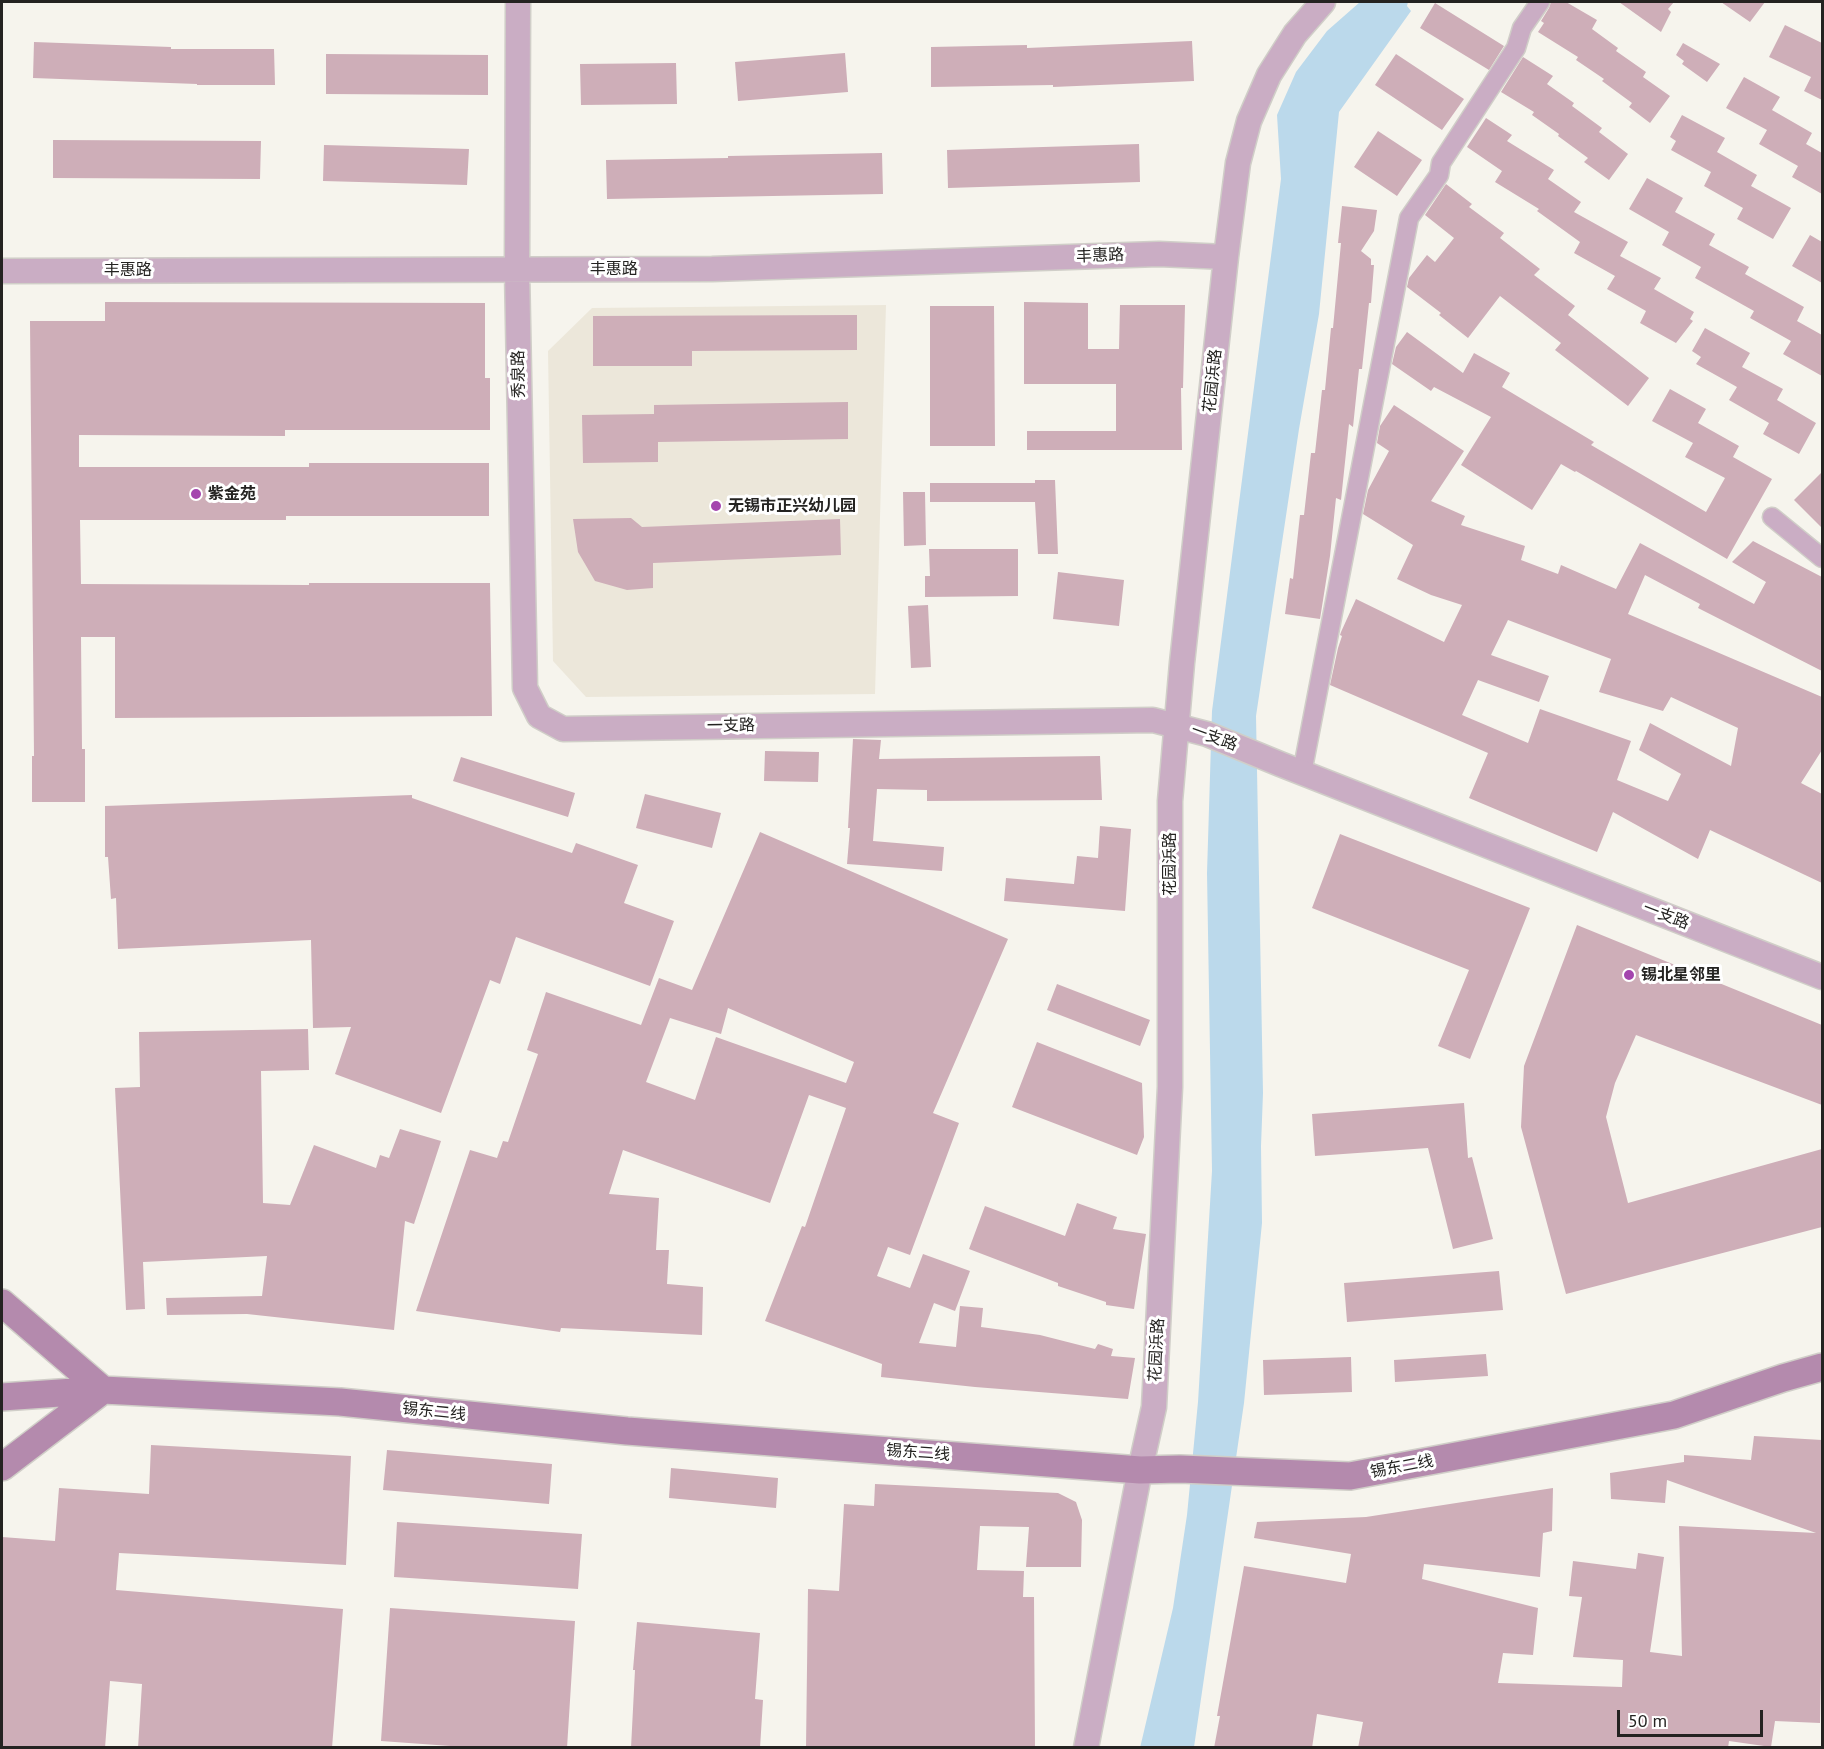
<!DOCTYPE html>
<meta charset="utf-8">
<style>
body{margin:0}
#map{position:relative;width:1824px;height:1749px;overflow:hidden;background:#f6f4ed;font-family:"PT Sans",sans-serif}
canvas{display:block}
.frame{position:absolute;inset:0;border:3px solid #242321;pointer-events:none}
.scale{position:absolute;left:1617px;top:1710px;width:146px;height:27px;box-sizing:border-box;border:3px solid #242321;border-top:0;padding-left:8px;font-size:18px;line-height:21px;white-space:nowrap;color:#242321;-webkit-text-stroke:4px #fff;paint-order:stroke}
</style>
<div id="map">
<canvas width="1824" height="1749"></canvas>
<div class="frame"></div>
<div class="scale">50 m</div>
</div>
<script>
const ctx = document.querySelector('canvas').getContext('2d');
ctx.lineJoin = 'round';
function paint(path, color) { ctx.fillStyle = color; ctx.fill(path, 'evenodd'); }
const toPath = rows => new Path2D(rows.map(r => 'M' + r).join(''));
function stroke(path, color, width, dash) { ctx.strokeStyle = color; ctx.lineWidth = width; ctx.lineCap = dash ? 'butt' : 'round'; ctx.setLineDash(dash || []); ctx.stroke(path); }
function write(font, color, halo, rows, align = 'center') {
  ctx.font = font + ' "PT Sans","Noto Sans SC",sans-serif'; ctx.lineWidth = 6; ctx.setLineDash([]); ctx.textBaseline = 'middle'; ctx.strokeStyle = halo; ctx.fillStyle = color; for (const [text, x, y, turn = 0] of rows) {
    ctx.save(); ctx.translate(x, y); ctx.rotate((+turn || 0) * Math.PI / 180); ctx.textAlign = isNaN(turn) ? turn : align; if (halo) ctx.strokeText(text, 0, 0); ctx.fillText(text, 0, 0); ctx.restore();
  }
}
paint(toPath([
 [886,305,875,694,586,697,553,661,548,351,592,308]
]), '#ece7da');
paint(toPath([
 [1360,2,1408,2,1407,6,1411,11,1339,112,1319,314,1299,429,1256,716,1263,1093,1261,1146,1262,1223,1244,1403,1194,1747,1140,1748,1173,1608,1187,1515,1198,1402,1212,1171,1207,873,1212,711,1281,179,1277,115,1296,72,1327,31]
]), '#bbd9eb');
paint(toPath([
 [1551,2,1566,2,1597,20,1592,29,1618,48,1616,51,1646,72,1643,77,1670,96,1650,123,1629,107,1632,103,1602,81,1604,79,1576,60,1578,57,1538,32,1544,23,1541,21,1549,8],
 [1619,2,1674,2,1668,9,1671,12,1661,32],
 [1721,2,1765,2,1750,22],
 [1435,3,1504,46,1489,70,1420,28],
 [1785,25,1822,43,1822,100,1804,91,1811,77,1769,57],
 [1192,41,1194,81,1053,87,1053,85,931,87,931,47,1027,45,1027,48],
 [34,42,171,47,171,49,274,49,275,85,197,85,197,84,33,78],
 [1683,43,1720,64,1707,82,1682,64,1684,61,1676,55],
 [845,53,848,92,738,101,735,62],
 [326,54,488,55,488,95,326,94],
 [1396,54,1464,99,1442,130,1375,85],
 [1523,57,1553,76,1547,84,1574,103,1572,106,1602,128,1599,132,1628,154,1609,180,1584,162,1588,158,1558,136,1559,134,1532,115,1534,112,1501,92],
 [676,63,677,104,581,105,580,64],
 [1744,77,1780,97,1772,110,1812,133,1806,144,1822,153,1822,194,1792,177,1798,166,1759,144,1767,130,1726,108],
 [1682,115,1725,138,1717,152,1757,175,1751,186,1791,208,1773,239,1737,219,1743,208,1704,186,1711,172,1671,150,1676,141,1670,137],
 [1486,118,1512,135,1507,141,1554,170,1548,179,1581,202,1574,212,1628,242,1620,256,1661,278,1654,289,1694,312,1690,319,1693,321,1676,343,1640,323,1646,311,1607,289,1615,276,1574,253,1580,242,1537,211,1539,209,1495,182,1502,171,1467,147],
 [1378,131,1422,160,1397,196,1354,167],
 [53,140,261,141,260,179,53,178],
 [1139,144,1140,182,948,188,947,150],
 [324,145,469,149,467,185,323,181],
 [882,153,883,194,607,199,606,160,728,158,728,156],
 [1647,178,1683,198,1675,212,1715,234,1709,245,1749,267,1745,274,1804,307,1797,321,1822,335,1822,376,1783,354,1791,341,1750,318,1754,311,1695,278,1701,267,1662,245,1669,232,1629,209],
 [1446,184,1472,204,1469,207,1504,233,1500,238,1540,269,1534,275,1575,306,1568,315,1649,378,1628,406,1555,350,1561,343,1500,296,1468,338,1439,315,1441,313,1407,287,1409,278,1427,255,1435,262,1454,238,1425,215],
 [1342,206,1377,210,1374,231,1361,251,1371,259,1371,265,1374,265,1371,303,1369,303,1362,369,1359,369,1353,427,1349,424,1341,500,1336,498,1330,556,1320,619,1285,614,1290,578,1293,579,1300,515,1304,515,1311,453,1315,453,1322,390,1325,390,1331,328,1333,328,1341,243,1338,243],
 [1810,235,1822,242,1822,283,1792,266],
 [105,302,485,303,485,378,490,378,490,430,285,430,285,436,79,435,79,467,309,467,309,463,489,463,489,516,286,516,286,520,80,520,81,584,309,585,309,583,490,583,492,716,115,718,115,637,81,637,82,749,85,749,85,802,32,802,32,756,34,756,30,321,105,321],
 [1024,302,1088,303,1088,349,1119,349,1120,305,1185,305,1183,388,1181,388,1182,450,1027,450,1027,431,1116,431,1116,384,1024,384],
 [930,306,994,306,995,446,930,446],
 [857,315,857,350,692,351,692,366,593,366,593,316],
 [1705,328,1750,353,1742,367,1783,389,1777,400,1816,423,1799,454,1763,434,1769,423,1729,400,1737,387,1696,364,1701,357,1692,351],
 [1407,332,1463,373,1474,353,1510,373,1502,387,1594,442,1591,445,1706,512,1725,478,1685,457,1693,443,1652,421,1670,389,1706,409,1698,423,1739,446,1733,457,1772,479,1727,559,1576,471,1575,472,1561,464,1532,510,1461,465,1491,417,1434,387,1431,391,1392,364,1396,347],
 [848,402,848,439,658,442,658,462,583,463,582,415,654,414,654,405],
 [1394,405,1464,451,1431,501,1465,516,1461,525,1525,546,1521,560,1558,574,1561,565,1616,589,1640,543,1754,604,1766,582,1732,562,1753,541,1822,577,1822,671,1698,608,1700,604,1645,575,1628,614,1822,697,1822,750,1801,783,1822,794,1822,883,1710,830,1698,859,1613,812,1597,852,1469,798,1488,753,1330,685,1338,648,1342,636,1340,635,1341,632,1356,599,1444,642,1462,605,1431,595,1397,579,1413,545,1363,514,1368,490,1389,451,1377,443,1380,426],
 [1508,620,1611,659,1599,692,1663,711,1671,697,1738,728,1731,766,1650,723,1639,750,1681,774,1668,801,1617,780,1631,741,1540,709,1528,743,1462,715,1478,680,1539,702,1549,676,1491,655],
 [1822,472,1822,528,1794,500],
 [1035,480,1055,480,1058,554,1038,554,1035,502,930,502,930,483,1035,483],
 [903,492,925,492,926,545,904,546],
 [631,518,642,527,840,519,841,555,653,563,653,588,627,590,595,581,578,552,573,519],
 [929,549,1018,549,1018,596,925,597,925,576,930,576],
 [1058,572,1124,580,1119,626,1053,619],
 [928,605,931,667,911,668,908,606],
 [853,739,881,740,879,759,1100,756,1102,800,927,801,927,790,877,789,873,841,944,847,942,871,847,864,850,828,848,828],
 [765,751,819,752,818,782,764,781],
 [461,757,575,793,568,817,453,781],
 [645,794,721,813,712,848,636,828],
 [412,795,412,798,572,853,576,843,638,865,624,903,674,921,650,986,516,937,500,984,490,980,441,1113,335,1074,351,1027,313,1028,311,940,118,949,116,898,111,899,108,857,105,857,105,806],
 [1100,826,1131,829,1125,911,1004,901,1006,878,1074,884,1077,856,1098,858],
 [760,832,1008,939,933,1113,959,1123,910,1255,888,1247,877,1276,910,1288,923,1254,970,1271,955,1311,934,1303,919,1343,956,1347,960,1306,983,1308,981,1327,1040,1335,1095,1349,1098,1344,1113,1349,1111,1356,1135,1358,1128,1399,975,1387,881,1377,882,1364,765,1321,802,1226,805,1227,846,1108,809,1095,770,1203,623,1150,609,1194,659,1198,656,1250,669,1250,667,1284,703,1287,702,1335,561,1328,560,1332,416,1311,470,1150,497,1158,503,1141,508,1142,538,1054,527,1050,546,992,641,1025,659,978,692,990],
 [728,1008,854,1062,846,1083,716,1037,695,1100,646,1082,670,1018,721,1034],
 [1340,834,1530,908,1470,1059,1438,1046,1469,970,1312,908],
 [1577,925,1822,1025,1822,1105,1636,1035,1615,1083,1606,1117,1628,1203,1822,1149,1822,1227,1566,1294,1521,1127,1524,1066],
 [1057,984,1150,1020,1140,1046,1047,1010],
 [308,1029,309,1070,261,1071,263,1203,290,1205,314,1145,376,1168,380,1155,389,1158,400,1129,441,1141,414,1224,405,1221,394,1330,247,1314,167,1315,166,1298,262,1296,267,1256,143,1262,145,1309,126,1310,115,1088,140,1087,139,1032],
 [1037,1042,1142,1083,1144,1137,1137,1155,1012,1107],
 [1464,1103,1468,1158,1472,1157,1493,1239,1453,1249,1428,1148,1315,1156,1312,1114],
 [1077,1203,1117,1217,1113,1229,1146,1234,1134,1309,1106,1305,1106,1302,1058,1286,1058,1283,969,1249,985,1206,1065,1236],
 [1499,1271,1503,1310,1347,1322,1344,1283],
 [1486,1354,1488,1376,1395,1382,1394,1360],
 [1351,1357,1352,1392,1264,1395,1263,1360],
 [1754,1436,1822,1440,1822,1619,1820,1723,1775,1721,1771,1747,1729,1741,1728,1748,1358,1748,1363,1722,1317,1714,1312,1748,1214,1748,1220,1716,1217,1716,1244,1566,1346,1583,1351,1554,1254,1538,1257,1522,1366,1517,1553,1488,1552,1531,1543,1533,1540,1577,1424,1564,1422,1579,1538,1608,1533,1655,1503,1653,1498,1683,1622,1687,1623,1660,1573,1657,1582,1597,1569,1596,1573,1561,1636,1569,1638,1553,1664,1557,1650,1652,1682,1656,1679,1526,1816,1533,1667,1480,1665,1503,1611,1499,1610,1473,1684,1462,1684,1455,1751,1460],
 [151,1445,351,1456,346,1565,119,1553,116,1590,343,1609,332,1748,138,1748,142,1684,110,1681,105,1748,2,1748,2,1537,55,1541,59,1488,149,1494],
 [387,1450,552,1464,549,1504,383,1490],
 [671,1468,778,1478,776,1508,669,1498],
 [875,1484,1058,1493,1076,1502,1082,1520,1081,1567,1026,1567,1029,1527,980,1526,977,1570,1024,1571,1023,1597,1034,1597,1035,1748,806,1748,808,1589,839,1591,844,1504,874,1506],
 [397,1522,582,1534,578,1589,394,1577],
 [390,1608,575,1621,567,1748,478,1748,381,1741],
 [637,1622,760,1633,755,1699,763,1700,760,1748,631,1748,635,1670,633,1670]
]), '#ceaeb8');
const minor = toPath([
 [1772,517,1822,558],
 [1302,773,1409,218,1439,175,1441,163,1516,48,1522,28,1540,2]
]);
const tertiary = toPath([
 [518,2,517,270,525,688,539,716,563,729,1153,720,1207,734,1280,764,1822,977],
 [2,271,712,269,1159,254,1226,257],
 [1086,1748,1140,1470,1154,1407,1170,1087,1170,801,1182,663,1226,257,1238,163,1249,121,1269,75,1295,34,1323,2]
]);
const secondary = toPath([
 [2,1303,103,1390,2,1467],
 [2,1397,103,1390,340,1402,627,1431,1140,1470,1180,1469,1350,1476,1674,1415,1783,1378,1822,1367]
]);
stroke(minor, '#d0cec8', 21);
stroke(tertiary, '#d0cec8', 27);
stroke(secondary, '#d0cec8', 30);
stroke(minor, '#caadc4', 18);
stroke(tertiary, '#caadc4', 24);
stroke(secondary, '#b48aad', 27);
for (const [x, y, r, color] of [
 [196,494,6,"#a445ae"],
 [716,506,6,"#a445ae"],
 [1629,975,6,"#a445ae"]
]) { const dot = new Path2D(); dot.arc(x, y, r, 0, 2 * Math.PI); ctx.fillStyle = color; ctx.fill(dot); stroke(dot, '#fff', 2); }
write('16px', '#242321', '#fff', [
 ["丰惠路",1100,256,-2],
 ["丰惠路",614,269],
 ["丰惠路",128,270],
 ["秀泉路",519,374,-91],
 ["花园浜路",1213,381,-84],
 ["一支路",731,726,-1],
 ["一支路",1214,738,20],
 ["花园浜路",1170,864,-90],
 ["一支路",1666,916,21],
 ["花园浜路",1157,1350,-87],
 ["锡东二线",434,1412,6],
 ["锡东二线",918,1453,4],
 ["锡东二线",1402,1467,-11]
]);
write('bold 16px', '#242321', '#fff', [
 ["紫金苑",208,494],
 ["无锡市正兴幼儿园",728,506],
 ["锡北星邻里",1641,975]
], 'left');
</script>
